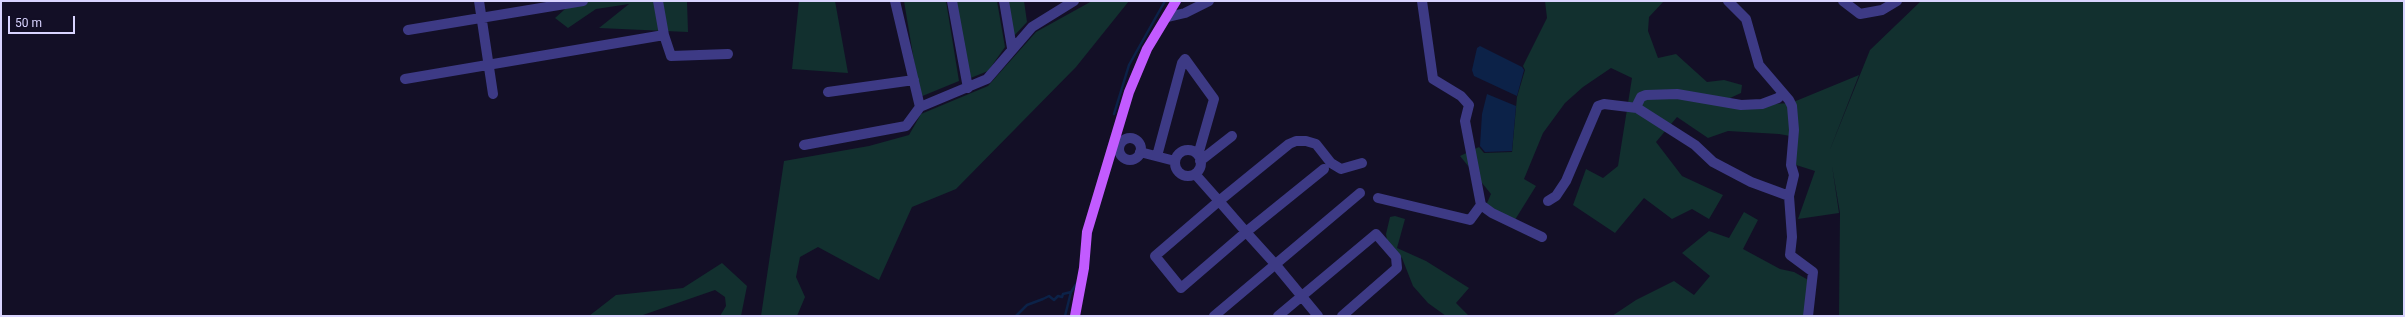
<!DOCTYPE html>
<style>
body{margin:0}
#map{position:relative;width:2405px;height:317px;overflow:hidden;background:#130f26;font-family:Roboto,sans-serif}
canvas{display:block}
.frame{position:absolute;inset:0;border:2px solid #d9d4ff;pointer-events:none}
.scale{position:absolute;left:8px;top:16px;width:67px;height:18px;box-sizing:border-box;border:2px solid #d9d4ff;border-top:0;padding-left:5px;font-size:12px;line-height:14px;white-space:nowrap;color:#d9d4ff;-webkit-text-stroke:3px #130f26;paint-order:stroke}
</style>
<div id="map">
<canvas width="2405" height="317"></canvas>
<div class="frame"></div>
<div class="scale">50 m</div>
</div>
<script>
const ctx = document.querySelector('canvas').getContext('2d');
ctx.lineJoin = 'round';
function paint(path, color) { ctx.fillStyle = color; ctx.fill(path, 'evenodd'); }
const toPath = rows => new Path2D(rows.map(r => 'M' + r).join(''));
function stroke(path, color, width, dash) { ctx.strokeStyle = color; ctx.lineWidth = width; ctx.lineCap = dash ? 'butt' : 'round'; ctx.setLineDash(dash || []); ctx.stroke(path); }
paint(toPath([
 [571,1,687,1,688,32,599,28,629,4,596,9,568,28,555,18,573,2],
 [799,1,835,1,848,73,792,69],
 [904,1,946,1,959,81,920,97],
 [955,1,997,1,1005,47,988,71,968,79],
 [1005,1,1024,1,1027,22,1013,37],
 [1092,1,1129,1,1076,67,956,189,912,207,879,280,818,247,800,257,796,277,805,297,797,316,761,316,784,161,869,146,909,135,921,114,988,86,1036,32],
 [1545,1,1664,1,1649,17,1648,31,1658,58,1676,54,1707,82,1724,80,1742,85,1741,93,1730,98,1733,106,1791,103,1859,75,1829,152,1870,50,1921,1,2404,1,2404,316,1839,316,1840,213,1832,166,1839,213,1798,219,1815,171,1793,164,1796,137,1779,134,1728,131,1708,138,1677,117,1656,142,1682,176,1723,195,1709,219,1692,209,1672,219,1644,198,1615,233,1573,205,1586,169,1603,178,1618,166,1632,78,1611,68,1583,87,1565,103,1543,133,1524,179,1536,186,1513,223,1483,212,1491,194,1460,156,1479,147,1484,153,1512,152,1517,97,1525,70,1523,66,1547,18],
 [1744,212,1758,220,1743,249,1780,269,1794,272,1812,282,1805,316,1612,316,1636,300,1674,281,1694,295,1710,276,1682,253,1709,231,1729,238],
 [1395,216,1405,219,1397,248,1426,261,1469,288,1456,303,1469,316,1446,316,1428,303,1413,286,1402,258,1388,246,1386,234,1390,217],
 [722,263,747,286,741,316,720,316,726,306,725,297,715,290,640,316,589,316,616,295,683,288]
]), '#12302f');
paint(toPath([
 [1480,46,1522,67,1524,70,1517,96,1474,76,1472,70,1477,48],
 [1487,94,1516,106,1512,151,1485,152,1480,146,1482,114]
]), '#0c2248');
stroke(toPath([
 [1114,114,1129,65,1165,1],
 [1016,316,1027,305,1043,299,1049,296,1054,300,1058,296,1062,297,1063,294,1071,292],
 [1065,316,1071,292,1077,283]
]), '#0c2248', 2.5);
stroke(toPath([
 [479,1,493,94],
 [658,1,664,35,671,56,728,54],
 [895,1,920,107],
 [952,1,968,88],
 [1004,1,1012,48],
 [1422,1,1433,79,1461,96,1469,105,1465,121,1481,205,1492,213,1542,237],
 [1728,1,1746,19,1759,65,1789,100,1792,106,1794,130,1791,165,1794,175,1789,196,1792,237,1790,255,1813,272,1808,316],
 [1843,1,1860,14,1882,10,1897,1],
 [1168,17,1185,13,1209,1],
 [408,30,583,1],
 [405,79,664,35],
 [828,92,914,80],
 [1783,93,1778,98,1762,104,1741,105,1677,94,1646,95,1641,97,1637,105,1637,108,1695,145,1713,162,1751,182,1789,196],
 '1119 149a11 11 0 1 1 22 0a11 11 0 1 1-22 0Z',
 [804,145,906,126,920,107,987,79,1032,27,1074,1],
 '1175 163a13 13 0 1 1 26 0a13 13 0 1 1-26 0Z',
 [1140,152,1175,161],
 [1157,156,1182,63,1185,59,1214,99,1198,155],
 [1200,161,1232,136],
 [1195,174,1219,201,1289,144,1296,141,1306,141,1316,144,1331,163,1341,169,1362,163],
 [1378,198,1470,220,1481,205],
 [1548,201,1556,196,1566,181,1598,106,1604,104,1637,108],
 [1214,316,1360,193],
 [1278,316,1376,234,1396,257,1397,268,1342,316],
 [1318,316,1275,264,1246,232,1219,201,1155,256,1181,288,1246,232,1324,169]
]), '#3d3a85', 10);
stroke(toPath([
 [1075,316,1084,268,1087,232,1129,92,1147,49,1176,1]
]), '#c25bff', 10);
</script>
